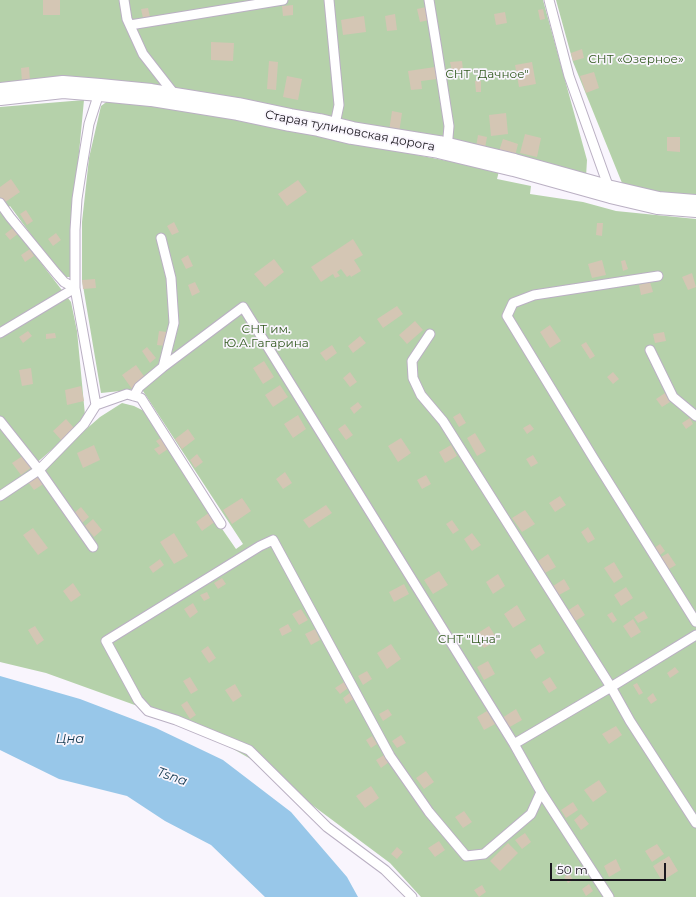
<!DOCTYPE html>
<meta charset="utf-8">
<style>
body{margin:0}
#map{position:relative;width:696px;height:897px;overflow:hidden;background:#f9f5fd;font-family:Montserrat,sans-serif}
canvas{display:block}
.scale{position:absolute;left:550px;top:863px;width:116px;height:18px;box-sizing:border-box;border:2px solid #1b181f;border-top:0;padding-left:5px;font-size:12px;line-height:14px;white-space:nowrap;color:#1b181f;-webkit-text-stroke:3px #f9f5fd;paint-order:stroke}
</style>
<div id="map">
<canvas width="696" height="897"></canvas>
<div class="scale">50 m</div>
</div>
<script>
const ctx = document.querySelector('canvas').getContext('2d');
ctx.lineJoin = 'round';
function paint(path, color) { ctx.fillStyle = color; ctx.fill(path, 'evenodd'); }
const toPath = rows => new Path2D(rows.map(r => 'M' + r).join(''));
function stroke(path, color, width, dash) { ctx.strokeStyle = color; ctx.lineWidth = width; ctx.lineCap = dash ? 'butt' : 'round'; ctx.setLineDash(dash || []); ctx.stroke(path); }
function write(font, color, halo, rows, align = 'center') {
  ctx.font = font + ' Montserrat,sans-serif'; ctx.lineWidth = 3.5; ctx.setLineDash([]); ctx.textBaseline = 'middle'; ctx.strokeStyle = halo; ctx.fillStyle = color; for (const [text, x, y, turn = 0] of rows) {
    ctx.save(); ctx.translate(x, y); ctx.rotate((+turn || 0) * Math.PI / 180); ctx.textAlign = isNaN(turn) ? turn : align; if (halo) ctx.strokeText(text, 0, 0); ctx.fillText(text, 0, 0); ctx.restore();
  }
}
paint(toPath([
 [0,0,543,0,587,160,586,177,336,120,198,91,70,78,0,87],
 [556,0,696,0,696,195,642,191,622,183,573,62],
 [84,100,74,206,71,277,62,277,10,206,2,212,71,302,77,331,85,415,79,426,33,466,43,467,100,417,122,403,134,406,148,413,182,471,236,549,243,544,139,385,130,390,101,393,82,280,82,222,89,158,101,106,109,100,212,113,366,145,499,171,497,179,531,186,530,194,583,202,616,211,696,219,696,897,421,897,390,863,249,758,193,726,46,673,0,662,0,107]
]), '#b5d1aa');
paint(toPath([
 [0,676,80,699,156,728,223,760,291,812,347,877,358,897,265,897,211,845,165,821,127,796,59,779,0,750]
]), '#98c7e9');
paint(toPath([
 [43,0,60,0,60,15,43,15],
 [293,5,293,15,283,16,282,6],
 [426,7,429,20,420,22,417,9],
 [148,8,150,17,143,18,141,9],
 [543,9,545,19,540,20,538,10],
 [505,12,507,23,496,25,494,14],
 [395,14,397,30,387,31,385,16],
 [364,16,366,32,343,35,341,20],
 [211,42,234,43,233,61,211,60],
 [582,49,584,58,573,61,571,53],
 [269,61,278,62,276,90,267,89],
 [462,61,463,70,452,72,450,62],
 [532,62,536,84,519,87,515,65],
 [29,67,30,81,22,82,21,68],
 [435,67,437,79,421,81,422,89,411,90,408,71],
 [594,72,599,88,586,93,580,76],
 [287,76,302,79,298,100,283,97],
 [475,81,481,81,481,92,476,92],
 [392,111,402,113,399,133,389,131],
 [506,113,508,134,491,136,489,115],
 [525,134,541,138,537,157,520,153],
 [478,135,487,137,485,148,476,147],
 [667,137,680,137,680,152,667,151],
 [503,139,518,144,515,156,499,151],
 [11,179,20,192,4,203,0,197,0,187],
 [298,180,307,192,287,206,278,194],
 [26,210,33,221,27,225,20,214],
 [174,222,179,232,172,235,167,226],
 [597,223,603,223,602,236,596,235],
 [14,227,19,233,10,240,5,234],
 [56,233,61,240,53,246,48,239],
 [353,239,363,255,354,260,361,271,351,277,350,275,347,277,341,269,337,272,340,276,335,278,333,274,321,282,311,267],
 [30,249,34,256,25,262,21,255],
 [188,255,193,266,186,269,181,259],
 [274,259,284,272,265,287,254,274],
 [602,260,606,275,592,278,588,264],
 [625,260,628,269,623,271,621,261],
 [692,273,696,287,688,290,682,277],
 [95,279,96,288,83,289,82,280],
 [195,282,200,292,192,296,188,285],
 [650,282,653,292,641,295,639,285],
 [397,306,403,314,383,328,377,319],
 [415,321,423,330,407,344,399,335],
 [550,325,561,341,550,348,540,332],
 [28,331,32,336,23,343,19,337],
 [159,331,167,332,165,346,157,345],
 [664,332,666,341,655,343,653,334],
 [55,333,56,338,46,339,46,334],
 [360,336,366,343,353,353,348,346],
 [586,342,595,356,590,359,581,345],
 [332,345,337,353,326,361,320,353],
 [147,347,156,358,150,363,142,351],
 [264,361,274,377,263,384,253,368],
 [136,365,146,379,132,389,122,375],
 [31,368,33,384,22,386,19,370],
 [350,372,357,382,350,387,343,378],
 [613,372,619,379,613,384,607,377],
 [280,385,288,397,273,407,265,395],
 [81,386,84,401,67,405,65,390],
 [665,393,670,402,662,407,656,399],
 [358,402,362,407,354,414,350,408],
 [460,413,466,423,459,427,453,417],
 [298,415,306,429,293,438,284,424],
 [690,418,693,424,686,429,682,423],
 [66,419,75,429,62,441,53,431],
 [345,424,353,435,346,440,338,429],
 [530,424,534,429,527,434,523,428],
 [188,429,195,439,182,449,175,439],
 [475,433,486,451,477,456,467,438],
 [164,436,171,447,159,455,154,449,160,446,156,441],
 [401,438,411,453,398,462,388,446],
 [94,445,100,460,83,468,77,453],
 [451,445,457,456,445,463,439,452],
 [197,454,203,462,195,468,190,460],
 [24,455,32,467,21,475,12,463],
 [533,455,538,463,531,467,526,459],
 [285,472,292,483,283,489,276,479],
 [39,474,45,483,34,490,28,482],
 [426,475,431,484,422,489,417,480],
 [560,496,566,505,555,512,549,503],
 [242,498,251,511,232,524,223,510],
 [326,505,332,513,309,528,303,520],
 [81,507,89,517,82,523,73,514],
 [525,510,535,524,522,532,512,518],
 [210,512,216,521,202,531,196,522],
 [93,519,102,530,94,537,85,526],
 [452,520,459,530,453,534,446,524],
 [588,527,595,539,588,543,581,532],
 [33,528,48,548,38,555,23,535],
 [174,533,188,556,174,564,160,542],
 [472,533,481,545,472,551,464,539],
 [660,544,665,551,660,555,654,548],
 [668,553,676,565,669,569,661,557],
 [548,554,556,567,545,573,538,561],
 [160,559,164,565,153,573,149,567],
 [614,562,623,577,614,583,604,568],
 [439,571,448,585,433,594,424,580],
 [498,574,505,586,493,594,486,582],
 [222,578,226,584,218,589,214,583],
 [564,579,570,589,559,595,553,586],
 [73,583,81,595,71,602,63,591],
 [404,584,409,594,394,602,389,592],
 [626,587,633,598,621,606,614,595],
 [207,592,210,598,204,601,200,595],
 [193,603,198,612,190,618,184,609],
 [578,604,585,615,574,622,567,611],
 [517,605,526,620,513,628,504,614],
 [301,609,308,620,299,625,292,614],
 [644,611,648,618,638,623,634,617],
 [612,612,617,620,613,623,607,615],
 [633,619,641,632,631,638,623,626],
 [288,624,292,631,282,636,279,629],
 [35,626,44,640,37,645,28,630],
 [489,626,498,640,484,648,475,635],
 [315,629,320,640,311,645,305,634],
 [391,644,401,659,387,669,377,653],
 [540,644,545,653,536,659,530,650],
 [208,646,216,658,209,663,201,651],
 [488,661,495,674,484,680,477,667],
 [675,667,679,672,670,678,667,673],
 [367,671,372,679,363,685,358,676],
 [190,677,198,690,191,694,183,681],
 [550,677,557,688,549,693,542,682],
 [344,682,348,688,340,694,335,688],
 [637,683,643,693,639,695,633,685],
 [235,684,242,696,233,702,225,690],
 [351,692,355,698,346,704,343,698],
 [653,693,657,700,651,704,647,698],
 [187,701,196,715,190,719,181,705],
 [388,709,392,715,383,721,379,714],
 [516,709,522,720,508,728,502,718],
 [487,711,495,724,484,730,477,717],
 [616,726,622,735,609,744,602,734],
 [401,735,406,743,397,748,392,741],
 [372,736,377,744,371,748,366,740],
 [384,755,389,762,381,768,376,760],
 [426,771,434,782,424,789,416,778],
 [599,780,607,792,593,802,584,790],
 [371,786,379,798,365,808,356,796],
 [573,802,578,810,566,818,561,810],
 [464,811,472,822,463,828,455,817],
 [581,814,589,824,581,830,574,820],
 [525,833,531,842,522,849,515,840],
 [439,841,445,850,435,857,428,848],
 [508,843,518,853,500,871,490,861],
 [657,844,664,854,652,862,645,851],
 [397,847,403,852,397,859,391,854],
 [669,856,678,871,662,881,653,866],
 [616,859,621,870,609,877,604,866],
 [569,873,573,880,568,883,564,877],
 [589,884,593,891,586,896,582,889],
 [482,885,486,892,479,897,474,890]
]), '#d4c6b4');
const service = toPath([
 [124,0,127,19,143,54,175,95],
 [329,0,339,105,334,129],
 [429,0,437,49,449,126,447,149],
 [549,0,569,76,610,191],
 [130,25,283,0],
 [100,90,89,124,81,173,77,199,75,230,75,288,96,405,127,394,141,398,221,524],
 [0,203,10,217,56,273,64,282,75,288,0,333],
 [161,238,171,278,174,323,163,367],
 [658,276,534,295,513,303,507,316,594,459,696,622],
 [430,334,412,361,413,378,421,395,443,421,611,687,630,721,696,823],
 [650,350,673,397,696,416],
 [134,396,139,387,163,367,243,307,514,744],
 [0,421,39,470,93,547],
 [0,496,39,470,84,424,96,405],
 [412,897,385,870,327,827,249,750,176,720,148,711,138,700,106,641,260,546,273,540,390,756,429,812,466,856,484,854,531,814,541,792],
 [609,897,541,792,514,744,611,687,696,635]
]);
const tertiary = toPath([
 [0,94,63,87,100,90,151,95,238,109,290,120,319,125,352,133,439,147,514,165,611,192,658,203,696,206]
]);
stroke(service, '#bab0c3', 11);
stroke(tertiary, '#bab0c3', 24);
stroke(service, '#fff', 9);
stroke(tertiary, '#fff', 22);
write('12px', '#31591e', '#f9f5fd', [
 ["СНТ «Озерное»",636,59],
 ["СНТ \"Дачное\"",487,74],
 ["СНТ им.",266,329],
 ["Ю.А.Гагарина",266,343],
 ["СНТ \"Цна\"",469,639]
]);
write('12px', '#1b181f', '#f9f5fd', [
 ["Старая тулиновская дорога",350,131,11]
]);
write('italic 13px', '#133950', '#f9f5fd', [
 ["Цна",70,739],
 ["Tsna",172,777,20]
]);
</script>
